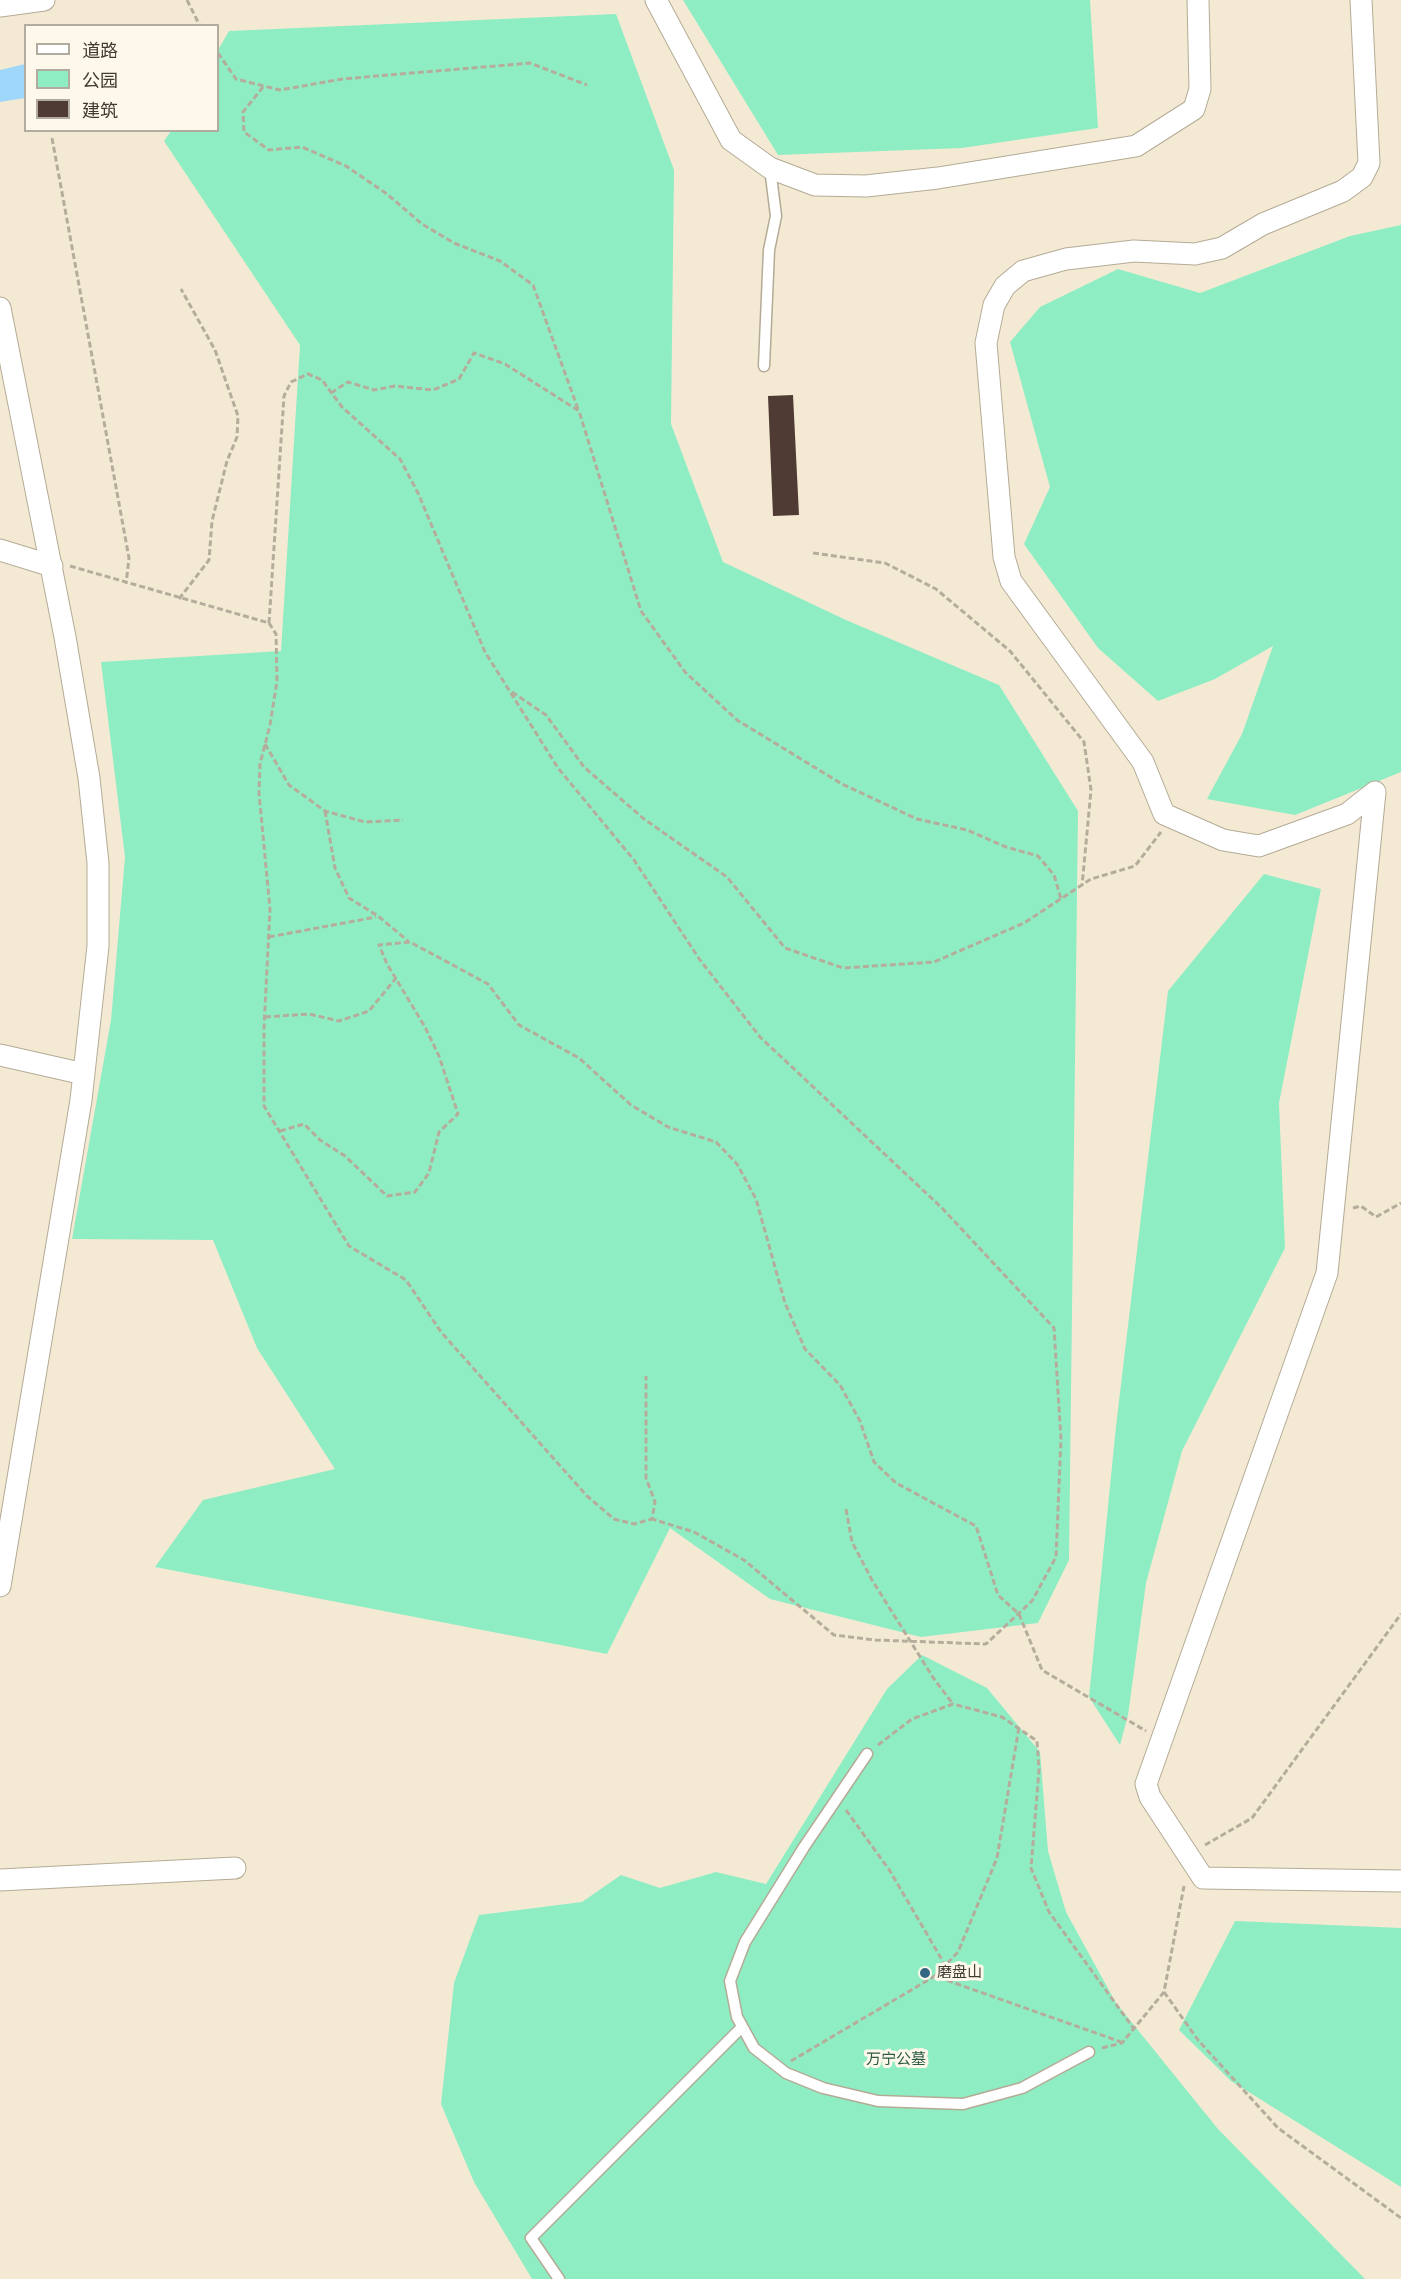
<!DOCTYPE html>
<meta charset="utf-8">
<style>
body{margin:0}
#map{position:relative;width:1401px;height:2279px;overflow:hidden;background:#f4ead4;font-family:"Nunito Sans","Noto Sans SC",sans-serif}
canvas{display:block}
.legend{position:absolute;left:24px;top:24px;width:195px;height:108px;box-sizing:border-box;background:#fef8ea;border:2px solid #b2aca0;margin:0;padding:8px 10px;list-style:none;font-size:18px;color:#3f3b32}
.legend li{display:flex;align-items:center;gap:12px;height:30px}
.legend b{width:30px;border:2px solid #b2aca0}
</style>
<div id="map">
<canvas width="1401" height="2279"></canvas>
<ul class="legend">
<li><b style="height:8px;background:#fff"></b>道路</li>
<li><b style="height:16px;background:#8fedc4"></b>公园</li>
<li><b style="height:16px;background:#4f3b34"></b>建筑</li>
</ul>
</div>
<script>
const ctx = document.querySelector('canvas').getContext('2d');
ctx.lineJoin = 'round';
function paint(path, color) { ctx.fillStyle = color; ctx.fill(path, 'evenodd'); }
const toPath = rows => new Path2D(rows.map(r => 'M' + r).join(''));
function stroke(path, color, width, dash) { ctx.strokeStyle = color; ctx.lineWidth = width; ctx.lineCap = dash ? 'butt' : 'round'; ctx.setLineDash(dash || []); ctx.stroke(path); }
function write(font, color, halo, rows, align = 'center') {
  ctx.font = font + ' "Nunito Sans","Noto Sans SC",sans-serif'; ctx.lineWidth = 6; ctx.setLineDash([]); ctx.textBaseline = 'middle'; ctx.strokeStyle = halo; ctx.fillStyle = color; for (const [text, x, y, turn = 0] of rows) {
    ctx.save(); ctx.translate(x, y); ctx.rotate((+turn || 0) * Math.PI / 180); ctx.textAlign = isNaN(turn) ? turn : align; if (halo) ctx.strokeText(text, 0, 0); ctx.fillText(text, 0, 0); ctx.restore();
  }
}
paint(toPath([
 [683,0,1090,0,1098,128,962,148,778,155],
 [616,14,674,170,671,424,723,562,846,620,999,685,1078,811,1069,1560,1038,1623,921,1637,770,1599,670,1528,607,1654,155,1567,203,1500,335,1469,257,1348,213,1240,72,1239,111,1020,125,857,101,662,281,651,300,345,164,141,171,131,218,130,218,50,229,31],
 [1401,225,1401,772,1295,815,1207,799,1242,734,1273,646,1215,679,1158,701,1098,648,1024,544,1050,487,1010,342,1040,307,1118,269,1200,293,1350,236],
 [1264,874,1321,889,1279,1103,1285,1248,1182,1451,1146,1583,1128,1715,1120,1745,1089,1697,1116,1426,1168,991],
 [922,1655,987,1688,1040,1752,1048,1851,1066,1912,1116,2003,1218,2129,1365,2279,532,2279,474,2182,441,2104,454,1983,479,1915,582,1902,621,1875,660,1888,716,1872,766,1884,887,1689],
 [1235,1921,1401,1928,1401,2187,1231,2081,1179,2030]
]), '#8fedc4');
paint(toPath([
 [25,64,25,98,0,102,0,70]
]), '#9ed7fa');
paint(toPath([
 [793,395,799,515,773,516,768,396]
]), '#4f3b34');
const lane = toPath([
 [764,366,769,250,776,216,770,168],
 [867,1754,804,1847,745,1942,730,1981,737,2017,754,2048,786,2073,823,2088,878,2101,963,2104,1022,2088,1089,2052],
 [559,2279,531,2238,742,2027]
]);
const street = toPath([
 [656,0,731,140,770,168,815,185,866,186,938,178,1136,146,1194,109,1200,89,1198,0],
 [1361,0,1369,163,1362,177,1343,191,1263,224,1222,248,1195,254,1134,251,1066,259,1023,271,1005,286,994,305,986,343,1004,557,1011,581,1143,762,1164,814,1223,840,1259,846,1347,814,1375,792,1327,1273,1146,1784,1150,1797,1203,1878,1401,1881],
 [0,6,44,0],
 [0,308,65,637,89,778,98,863,98,946,81,1100,0,1586],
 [0,550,52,566],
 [0,1055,84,1074],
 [0,1880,235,1868]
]);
stroke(lane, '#b4ab96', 13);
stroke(street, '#b4ab96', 23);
stroke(toPath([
 [187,0,200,26],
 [218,53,236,79,280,90,342,79,530,63,587,85],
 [263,87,243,112,244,132,269,150,302,147,346,166,387,194,422,224,454,243,500,261,533,285,578,409],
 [52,138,129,558,126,584],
 [331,393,348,382,374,390,395,386,433,390,459,379,474,353,505,364,579,411,641,611,685,672,737,720,842,784,917,819,967,830,1006,847,1038,856,1054,875,1061,899],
 [813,553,885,563,936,589,1010,651,1084,742,1091,790,1082,886],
 [70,566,269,623,276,634,277,681,270,725,260,764,259,793,270,909,264,1028,264,1106,349,1246,406,1280,441,1332,587,1496,614,1519,634,1524,652,1519,655,1502,646,1478,646,1376],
 [179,599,209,560,212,521,227,461,237,437,238,416,215,350,181,289],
 [269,623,284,396,291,382,308,374,322,380,342,407,400,459,418,493,485,652,558,768,634,860,700,960,760,1037,942,1208,1054,1328,1061,1439,1056,1557,1032,1601,986,1644,875,1640,834,1635,744,1560,694,1532,652,1519],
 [512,692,546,715,584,767,644,819,727,877,785,948,843,968,934,962,1024,923,1091,879,1135,866,1161,832],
 [265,744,289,785,325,811,365,822,403,820],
 [325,811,335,868,349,898,378,916,408,941],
 [269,937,376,917],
 [265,1017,309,1014,339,1021,369,1011,396,978],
 [280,1131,304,1124,320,1140,345,1156,387,1196,415,1192,429,1173,439,1132,458,1114,439,1056,425,1027,387,964,379,945,410,942,488,984,519,1025,579,1058,631,1105,668,1127,716,1142,737,1164,756,1199,785,1303,805,1349,840,1385,860,1421,874,1462,896,1483,976,1526,998,1595,1019,1614,1042,1670,1146,1731],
 [1353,1208,1361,1206,1376,1217,1401,1203],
 [846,1509,852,1542,872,1580,934,1679,953,1704],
 [878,1745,912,1719,953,1704,1002,1717,1037,1741,1039,1770,1031,1868,1049,1912,1134,2029],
 [846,1810,890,1871,945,1965],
 [1205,1845,1252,1818,1401,1614],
 [935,1976,958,1952,997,1858,1019,1727],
 [1164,1992,1198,2040,1278,2128,1401,2218],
 [1102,2048,1122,2043,1164,1992,1184,1886],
 [791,2061,935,1976,1121,2042]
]), '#b5ad9c', 3, [6, 3]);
stroke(lane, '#fff', 10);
stroke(street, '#fff', 21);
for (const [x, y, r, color] of [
 [925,1973,6,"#326683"]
]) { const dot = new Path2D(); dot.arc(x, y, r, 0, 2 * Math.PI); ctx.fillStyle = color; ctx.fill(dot); stroke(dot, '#fef8ea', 2); }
write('15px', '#3f3b32', '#fef8ea', [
 ["磨盘山",937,1973]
], 'left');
write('15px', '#2b5b47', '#fef8ea', [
 ["万宁公墓",896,2060]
]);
</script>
